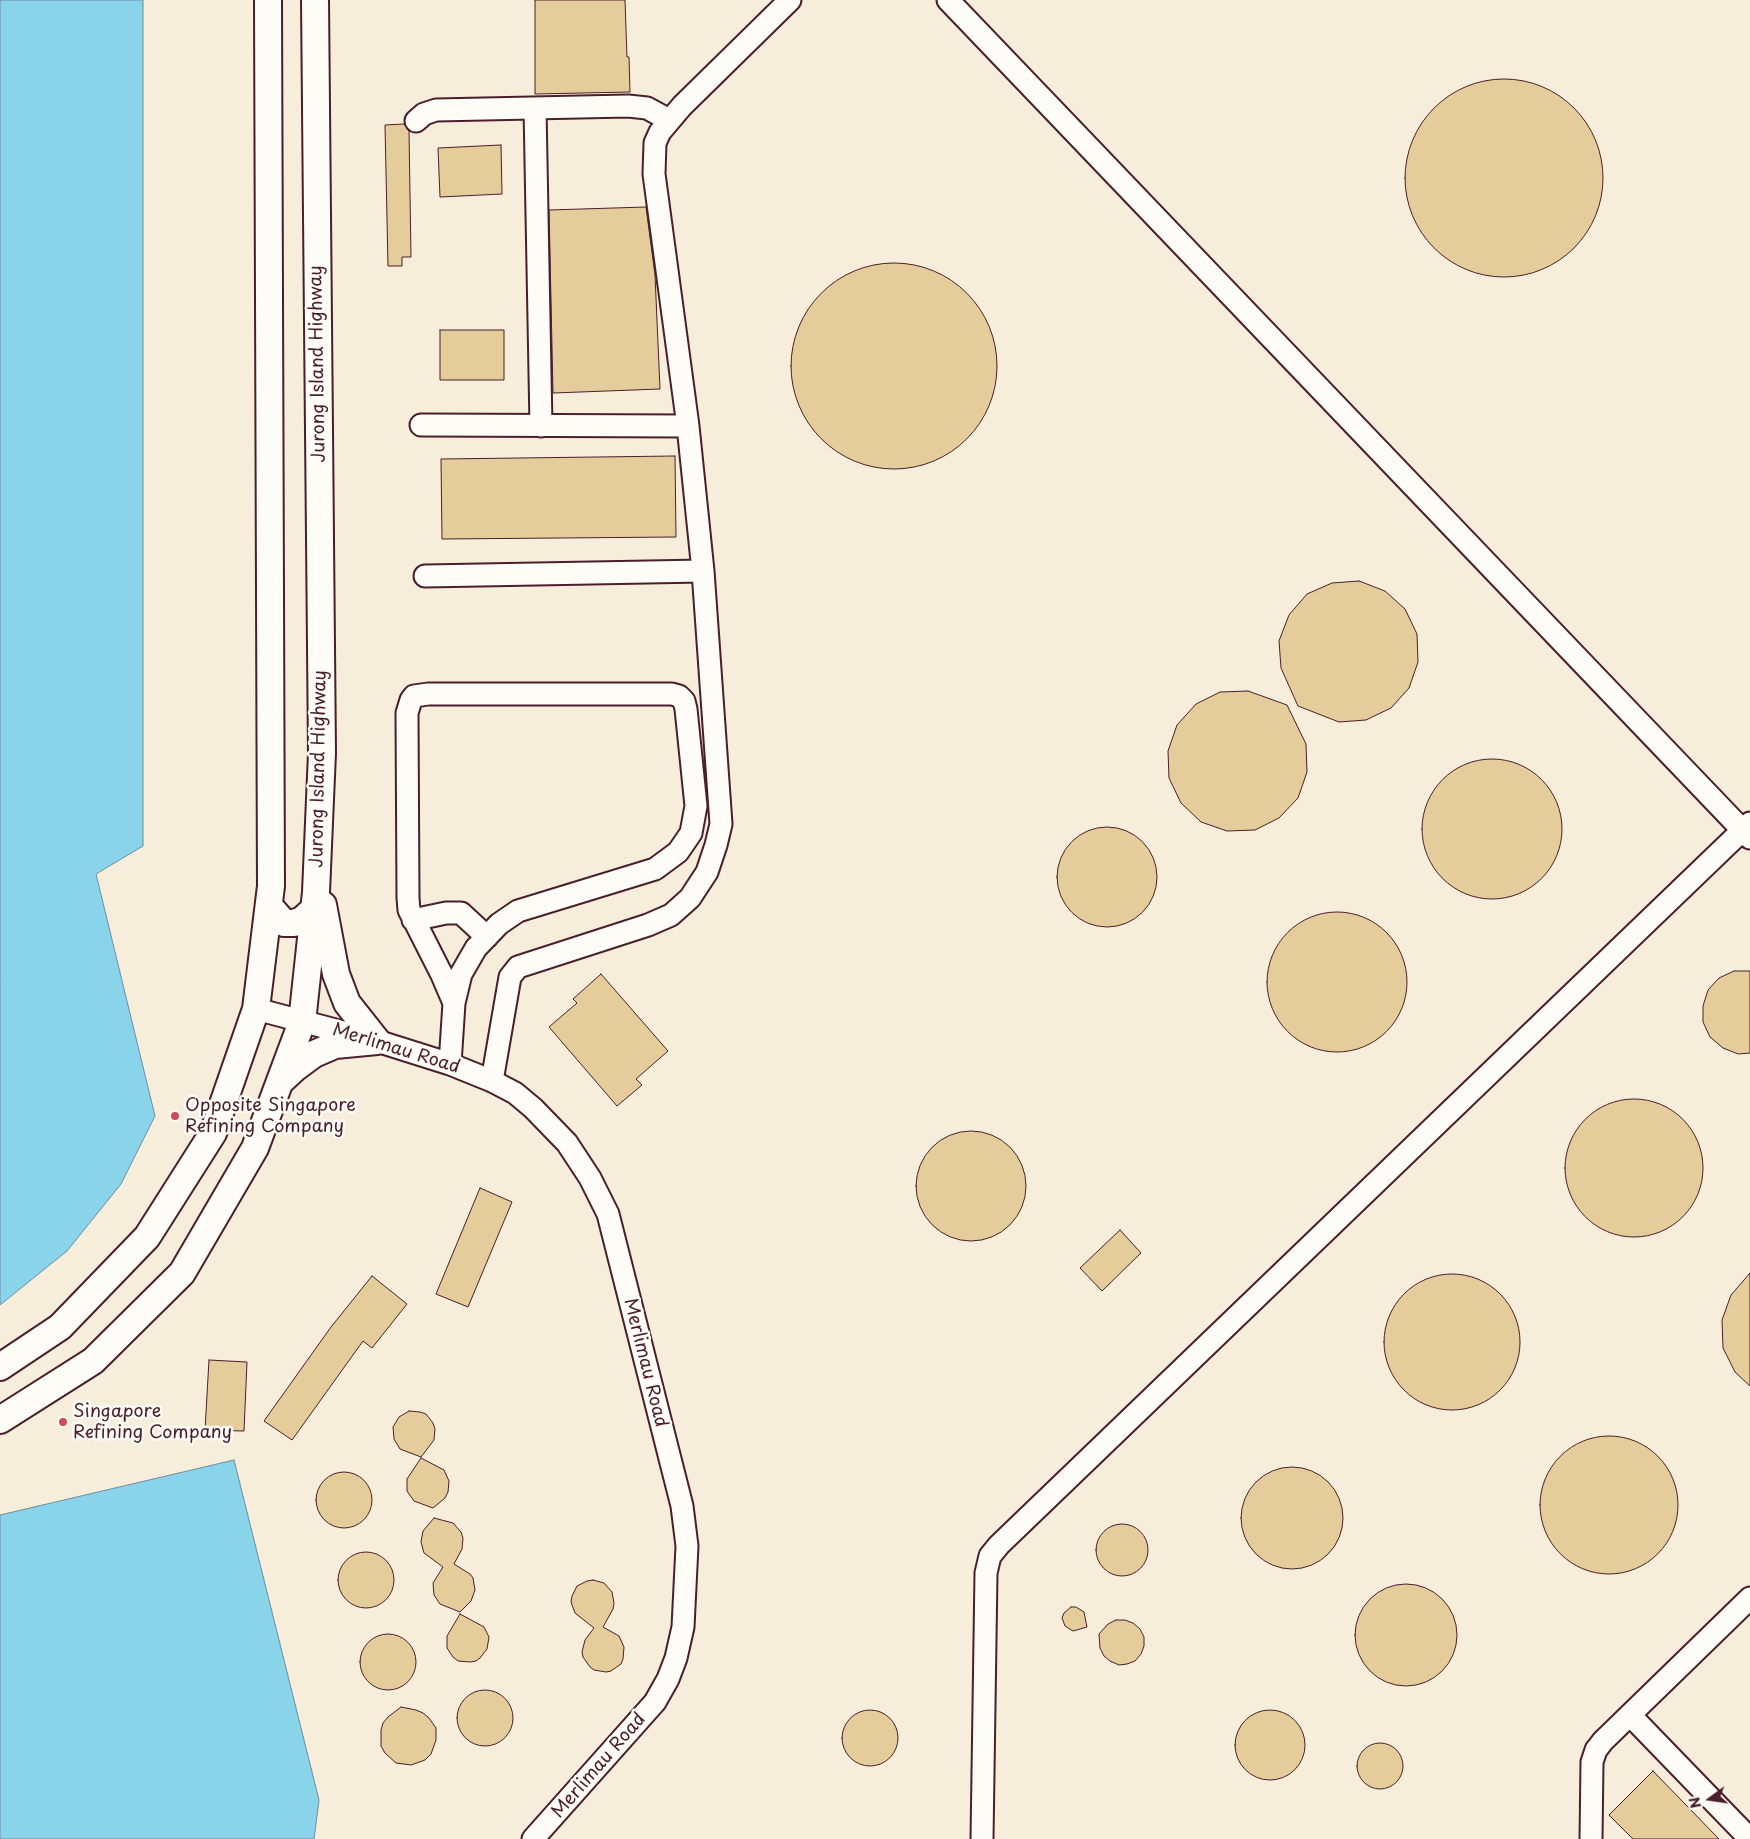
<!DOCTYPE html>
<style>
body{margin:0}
#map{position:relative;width:1750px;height:1839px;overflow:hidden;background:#fdfcf7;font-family:"Playpen Sans",sans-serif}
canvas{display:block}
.north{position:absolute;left:1685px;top:1774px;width:50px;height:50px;-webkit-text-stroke:4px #fdfcf7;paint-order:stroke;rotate:256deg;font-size:14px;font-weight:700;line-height:20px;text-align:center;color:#4a1f2b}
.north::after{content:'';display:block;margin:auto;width:18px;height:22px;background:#4a1f2b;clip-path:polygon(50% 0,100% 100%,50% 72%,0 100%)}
</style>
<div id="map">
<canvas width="1750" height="1839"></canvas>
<div class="north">N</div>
</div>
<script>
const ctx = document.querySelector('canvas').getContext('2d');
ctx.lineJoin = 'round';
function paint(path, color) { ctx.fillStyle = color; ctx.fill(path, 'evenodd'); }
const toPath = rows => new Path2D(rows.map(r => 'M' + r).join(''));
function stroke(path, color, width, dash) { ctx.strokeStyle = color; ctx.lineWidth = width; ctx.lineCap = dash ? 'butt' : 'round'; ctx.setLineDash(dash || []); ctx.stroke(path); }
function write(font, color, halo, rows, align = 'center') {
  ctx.font = font + ' "Playpen Sans",sans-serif'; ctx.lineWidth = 5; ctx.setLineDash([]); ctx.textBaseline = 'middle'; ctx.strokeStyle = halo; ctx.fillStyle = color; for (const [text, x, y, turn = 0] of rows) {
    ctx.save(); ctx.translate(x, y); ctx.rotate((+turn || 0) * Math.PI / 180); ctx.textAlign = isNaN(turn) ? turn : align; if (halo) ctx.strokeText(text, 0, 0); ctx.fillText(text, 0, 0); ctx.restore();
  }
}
paint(toPath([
 [143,0,1750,0,1750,1839,314,1839,319,1800,0,1515,0,1305,67,1251,155,1116,96,874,143,846]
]), '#f6eedb');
const water = toPath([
 [0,0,143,0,143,846,96,874,155,1116,121,1184,67,1251,0,1305,0,0],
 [234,1460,319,1800,314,1839,0,1839,0,1515,234,1460]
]);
paint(water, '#89d4ea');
stroke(water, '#708c9e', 1);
const building = toPath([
 [535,0,625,0,627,57,629,57,630,92,535,94,535,0],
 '1405 178a99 99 0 1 1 198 0a99 99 0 1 1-198 0Z',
 [404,124,409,131,411,257,402,257,402,266,388,266,385,125,404,124],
 [501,145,502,194,440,197,438,148,501,145],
 [646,207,655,275,660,389,553,393,549,210,646,207],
 '791 366a103 103 0 1 1 206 0a103 103 0 1 1-206 0Z',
 [440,330,504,330,504,380,440,380,440,330],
 [675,456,676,537,442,539,441,459,675,456],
 [1359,581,1385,591,1405,609,1417,634,1418,662,1409,688,1391,708,1366,720,1339,722,1298,706,1281,668,1279,641,1289,615,1307,594,1332,583,1359,581],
 [1248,691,1287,705,1306,744,1307,772,1298,798,1279,818,1255,830,1227,831,1201,822,1181,803,1169,778,1168,751,1177,725,1196,704,1220,692,1248,691],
 '1422 829a70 70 0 1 1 140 0a70 70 0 1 1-140 0Z',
 '1057 877a50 50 0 1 1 100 0a50 50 0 1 1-100 0Z',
 '1267 982a70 70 0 1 1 140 0a70 70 0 1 1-140 0Z',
 [1734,971,1750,971,1750,1053,1738,1054,1723,1048,1710,1037,1703,1022,1703,1006,1708,990,1719,978,1734,971],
 [601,974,668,1051,636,1079,642,1085,617,1106,549,1027,577,1003,573,999,601,974],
 '1565 1168a69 69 0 1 1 138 0a69 69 0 1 1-138 0Z',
 '916 1186a55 55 0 1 1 110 0a55 55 0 1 1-110 0Z',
 [480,1188,512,1202,468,1307,436,1294,480,1188],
 [1120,1230,1141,1253,1102,1291,1080,1268,1120,1230],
 [1750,1273,1750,1386,1735,1372,1723,1348,1722,1320,1731,1295,1750,1273],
 '1384 1342a68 68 0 1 1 136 0a68 68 0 1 1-136 0Z',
 [372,1276,407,1304,372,1348,363,1341,292,1440,264,1421,331,1327,372,1276],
 [209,1360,247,1362,244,1431,205,1430,209,1360],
 [409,1411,420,1412,426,1414,433,1423,435,1429,434,1440,421,1457,400,1449,394,1439,393,1427,399,1417,409,1411],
 '1540 1505a69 69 0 1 1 138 0a69 69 0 1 1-138 0Z',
 [421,1458,444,1470,449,1481,448,1492,445,1498,433,1508,414,1501,407,1491,407,1479,421,1458],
 '1241 1518a51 51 0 1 1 102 0a51 51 0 1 1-102 0Z',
 '316 1500a28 28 0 1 1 56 0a28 28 0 1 1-56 0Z',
 [434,1518,453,1523,461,1532,463,1538,462,1549,454,1564,470,1574,473,1578,475,1590,471,1601,460,1612,440,1604,434,1595,433,1583,443,1567,424,1553,421,1542,423,1531,434,1518],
 '1096 1550a26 26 0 1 1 52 0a26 26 0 1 1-52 0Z',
 '338 1580a28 28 0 1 1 56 0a28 28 0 1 1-56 0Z',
 [593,1580,604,1583,612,1592,614,1603,613,1609,603,1627,619,1636,624,1647,623,1659,621,1664,611,1671,606,1672,594,1670,590,1667,583,1657,582,1652,585,1640,594,1628,575,1613,571,1602,572,1596,577,1586,587,1581,593,1580],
 '1355 1635a51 51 0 1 1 102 0a51 51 0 1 1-102 0Z',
 [1071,1607,1076,1607,1084,1612,1087,1627,1073,1631,1065,1626,1062,1618,1064,1613,1071,1607],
 [460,1614,484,1627,489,1637,487,1649,480,1658,476,1661,470,1662,458,1661,453,1657,447,1648,447,1636,460,1614],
 [1116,1620,1125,1620,1133,1623,1140,1629,1144,1637,1144,1646,1141,1654,1135,1661,1127,1664,1119,1665,1110,1661,1104,1656,1100,1648,1099,1634,1108,1624,1116,1620],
 '360 1662a28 28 0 1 1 56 0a28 28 0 1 1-56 0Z',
 '457 1718a28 28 0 1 1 56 0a28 28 0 1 1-56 0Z',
 [401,1707,416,1710,423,1713,429,1718,436,1728,436,1740,431,1754,425,1760,411,1765,396,1763,385,1753,381,1746,381,1730,383,1723,388,1717,401,1707],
 '1235 1745a35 35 0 1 1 70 0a35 35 0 1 1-70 0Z',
 '842 1738a28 28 0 1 1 56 0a28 28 0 1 1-56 0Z',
 '1357 1766a23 23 0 1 1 46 0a23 23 0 1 1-46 0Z',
 [1653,1771,1719,1839,1633,1839,1609,1815,1653,1771]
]);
paint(building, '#e5cc9b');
stroke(building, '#4a1f2b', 1);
const minor = toPath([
 [948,0,1750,838],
 [535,108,541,426],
 [416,121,424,114,436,110,628,106,647,108,669,120],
 [421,425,688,426],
 [425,576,703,571],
 [413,920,446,913,461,913,487,937],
 [256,1009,377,1041,450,1064,492,1081,515,1093,533,1108,567,1143,590,1178,608,1214,682,1506,687,1546,683,1627,676,1658,668,1679,655,1702,533,1839],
 [450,1064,454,1003,461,974,476,948,499,924,518,911,655,869,678,852,691,833,696,806,686,709,684,701,679,696,672,694,428,694,414,696,411,700,407,713,408,898,409,910,442,975,454,1003],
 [492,1081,510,977,518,967,648,925,671,915,690,898,707,872,716,845,721,824,703,571,688,426,654,174,655,143,660,132,682,106,790,0],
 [1630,1715,1750,1839],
 [982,1839,986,1573,990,1556,999,1545,1750,823],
 [1591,1839,1592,1762,1596,1750,1603,1741,1750,1598]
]);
const major = toPath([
 [323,905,336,974,347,1003,377,1041],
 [270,907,284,923,294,923,302,920,314,909],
 [282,1080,295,1068,314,1054,335,1045,377,1041],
 [0,1367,60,1327,147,1237,213,1133,256,1009,271,886,268,0],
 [0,1420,93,1361,182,1273,255,1148,302,1022,316,892,322,753,315,0]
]);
stroke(minor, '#4a1f2b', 25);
stroke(major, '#4a1f2b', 30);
stroke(minor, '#fdfcf7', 21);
stroke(major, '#fdfcf7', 26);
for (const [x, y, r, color] of [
 [175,1116,5,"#d1495b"],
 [63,1422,5,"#d1495b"]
]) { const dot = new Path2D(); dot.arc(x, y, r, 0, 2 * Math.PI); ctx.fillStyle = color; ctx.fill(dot); stroke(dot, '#fdfcf7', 2); }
write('18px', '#4a1f2b', '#fdfcf7', [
 ["Jurong Island Highway",318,364,-91],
 ["Jurong Island Highway",319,769,-89],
 ["Merlimau Road",396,1049,17],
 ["Merlimau Road",645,1363,76],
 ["Merlimau Road",599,1766,-49]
]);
write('18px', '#4a1f2b', '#fdfcf7', [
 ["Opposite Singapore",185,1106],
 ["Refining Company",185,1127],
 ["Singapore",73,1412],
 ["Refining Company",73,1433]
], 'left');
</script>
